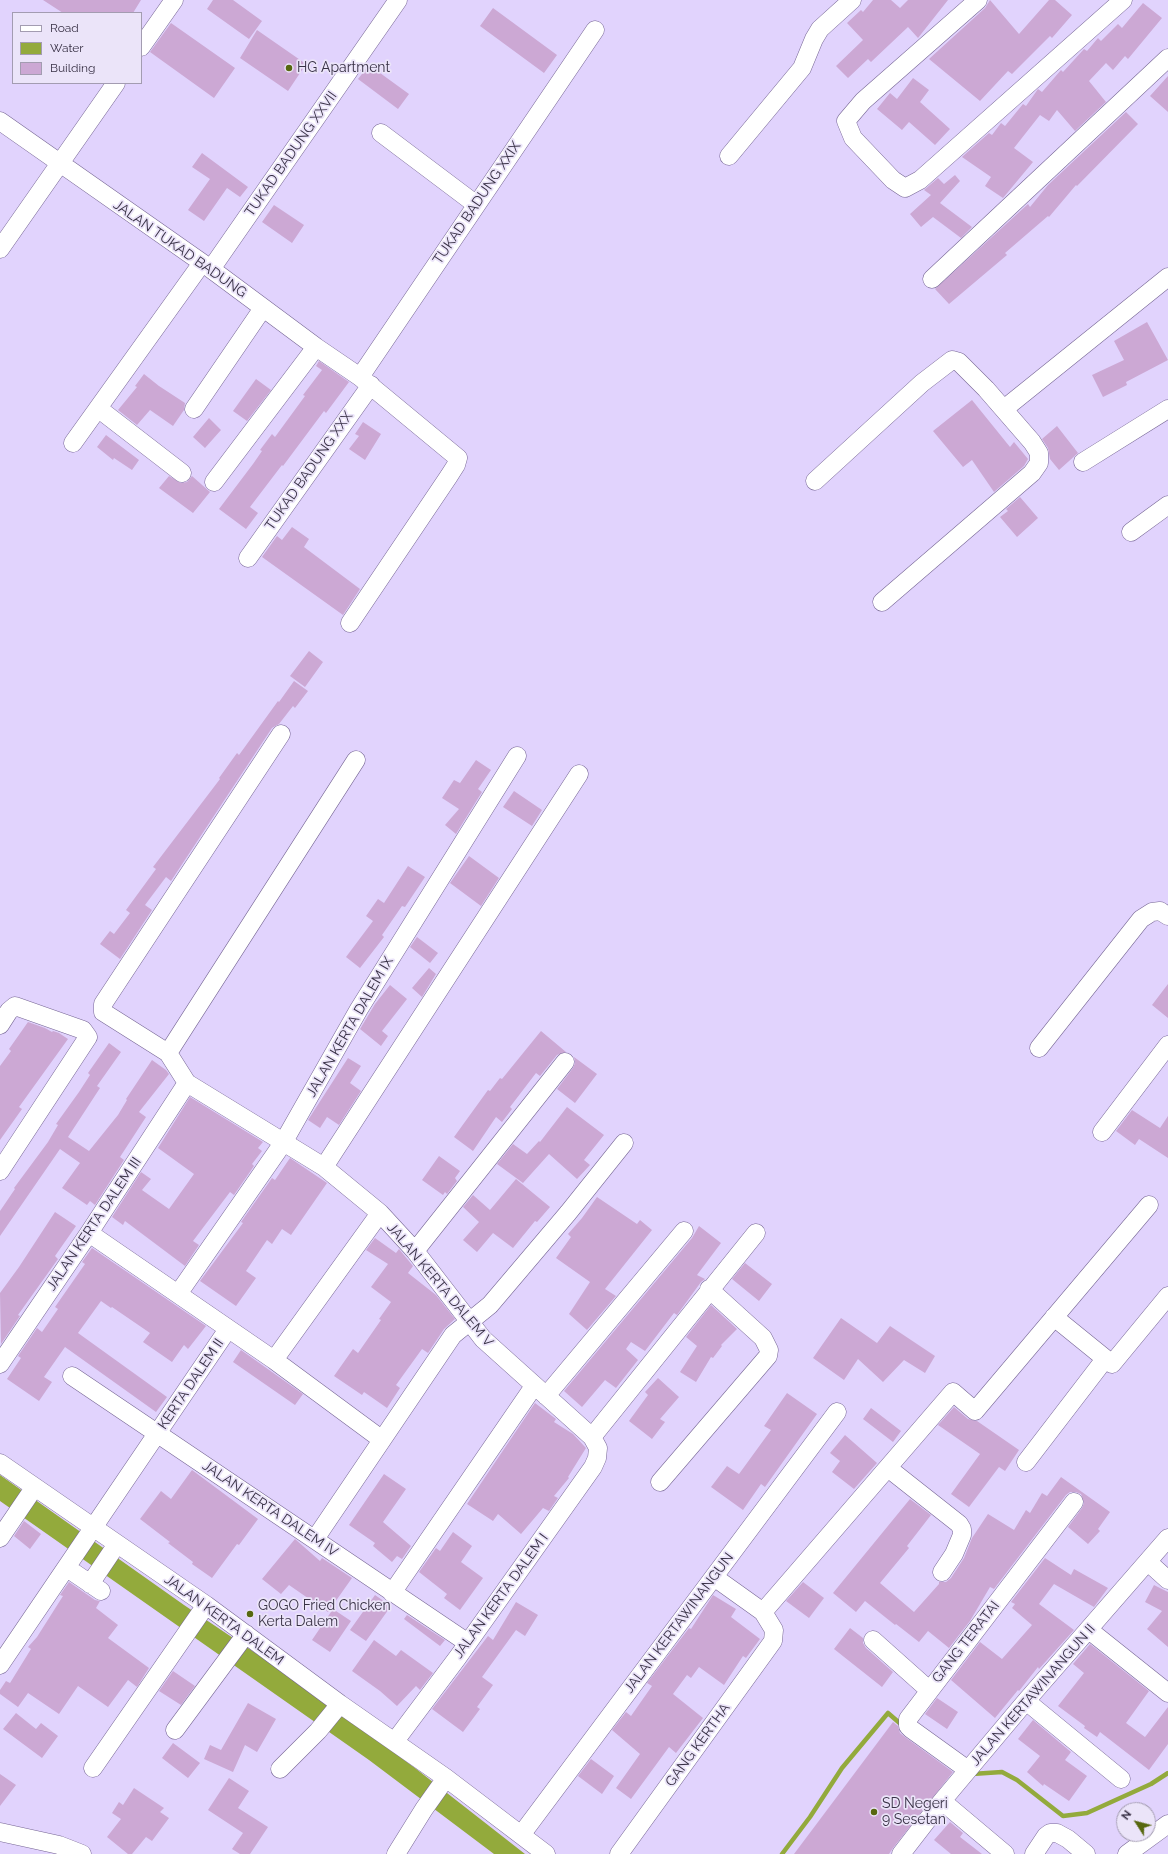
<!DOCTYPE html>
<style>
body{margin:0}
#map{position:relative;width:1168px;height:1854px;overflow:hidden;background:#e1d3fd;font-family:Raleway,sans-serif}
canvas{display:block}
.legend{position:absolute;left:12px;top:12px;width:130px;height:72px;box-sizing:border-box;background:#ebe4f9;border:1px solid #a39cb1;margin:0;padding:5px 7px;list-style:none;font-size:12px;color:#383145}
.legend li{display:flex;align-items:center;gap:8px;height:20px}
.legend b{width:20px;border:1px solid #a39cb1}
.north{position:absolute;left:1116px;top:1802px;width:40px;height:40px;box-sizing:border-box;background:#ebe4f9;border:1px solid #a39cb1;border-radius:50%;rotate:306deg;font-size:11px;font-weight:700;line-height:16px;text-align:center;color:#383145}
.north::after{content:'';display:block;margin:auto;width:14px;height:18px;background:#57670f;clip-path:polygon(50% 0,100% 100%,50% 72%,0 100%)}
</style>
<div id="map">
<canvas width="1168" height="1854"></canvas>
<ul class="legend">
<li><b style="height:5px;background:#fff"></b>Road</li>
<li><b style="height:11px;background:#93aa3c"></b>Water</li>
<li><b style="height:11px;background:#cca8d4"></b>Building</li>
</ul>
<div class="north">N</div>
</div>
<script>
const ctx = document.querySelector('canvas').getContext('2d');
ctx.lineJoin = 'round';
function paint(path, color) { ctx.fillStyle = color; ctx.fill(path, 'evenodd'); }
const toPath = rows => new Path2D(rows.map(r => 'M' + r).join(''));
function stroke(path, color, width, dash) { ctx.strokeStyle = color; ctx.lineWidth = width; ctx.lineCap = dash ? 'butt' : 'round'; ctx.setLineDash(dash || []); ctx.stroke(path); }
function write(font, color, halo, rows, align = 'center') {
  ctx.font = font + ' Raleway,sans-serif'; ctx.lineWidth = 3.5; ctx.setLineDash([]); ctx.textBaseline = 'middle'; ctx.strokeStyle = halo; ctx.fillStyle = color; for (const [text, x, y, turn = 0] of rows) {
    ctx.save(); ctx.translate(x, y); ctx.rotate((+turn || 0) * Math.PI / 180); ctx.textAlign = isNaN(turn) ? turn : align; if (halo) ctx.strokeText(text, 0, 0); ctx.fillText(text, 0, 0); ctx.restore();
  }
}
paint(toPath([
 [0,1475,184,1605,303,1685,415,1768,525,1854,494,1854,369,1760,0,1501]
]), '#93aa3c');
stroke(toPath([
 [972,1774,1002,1772,1017,1780,1063,1816,1087,1813,1151,1784,1168,1773],
 [782,1854,810,1817,842,1768,888,1713,903,1726]
]), '#93aa3c', 4.5);
paint(toPath([
 [43,0,141,0,133,13,63,13],
 [213,0,233,0,262,21,249,39,207,9],
 [873,0,891,0,900,8,908,0,948,0,918,38,908,27,871,62,868,59,848,78,836,66,863,40,847,23,861,10,863,12],
 [990,0,1019,34,1049,0,1055,0,1072,15,1052,38,1050,36,1012,74,1008,71,980,101,929,59,985,8],
 [1143,3,1162,18,1128,59,1125,56,1113,70,1106,63,1089,81,1106,102,1075,131,1057,110,1049,121,1040,115,1014,148,1033,162,1003,198,985,186,991,177,962,157,963,156,989,133,992,135,1001,123,1005,126,1023,104,1026,106,1038,89,1042,92,1061,70,1063,72,1084,49,1087,51,1098,38,1101,41,1118,24,1122,28],
 [493,8,557,55,544,73,480,26],
 [171,23,235,68,214,98,150,52],
 [257,30,306,64,288,91,240,58],
 [369,65,409,94,398,109,358,79],
 [1168,76,1168,112,1150,96],
 [913,78,929,90,920,102,950,129,935,145,909,122,902,130,877,109,890,93,897,99],
 [1126,112,1138,124,1077,186,1076,185,1049,217,1048,216,1005,253,1007,255,949,304,935,289,1028,204,1030,207,1048,185],
 [202,153,248,187,240,197,227,188,204,221,188,210,210,179,192,167],
 [955,175,960,181,940,203,972,227,961,238,933,217,921,227,910,214,931,195,924,190,938,178,944,184],
 [274,205,304,225,292,243,262,222],
 [1147,322,1168,360,1126,382,1127,385,1103,397,1092,375,1124,360,1114,341],
 [319,361,349,382,326,413,324,411,283,466,282,465,250,507,258,513,246,529,219,509,253,464,262,451,260,450,272,434,275,437,305,396,303,395,322,370,316,366],
 [144,374,159,386,185,403,184,410,173,426,150,410,137,425,118,410,137,387,135,386],
 [256,379,271,390,247,421,233,411],
 [972,400,1010,447,1014,442,1028,459,1024,466,994,492,972,460,963,467,933,431],
 [209,418,221,430,205,448,193,437],
 [363,422,381,434,365,460,349,449,359,436,355,434],
 [1057,426,1078,453,1059,470,1050,459,1048,448,1042,439],
 [106,435,139,460,132,470,114,458,113,460,97,447],
 [169,476,181,483,187,482,192,476,210,492,193,513,159,488],
 [1020,497,1038,518,1017,537,1000,517,1008,511,1006,509],
 [292,527,309,539,304,547,360,589,343,615,262,557,277,536,282,540],
 [309,651,323,662,305,687,290,676],
 [294,681,308,691,295,708,293,706,279,724,272,728,171,881,166,877,145,905,152,910,120,959,100,944,110,931,114,934,130,913,126,910,156,869,153,867,220,779,219,778,237,753,239,755,278,701,279,702],
 [476,760,491,770,478,789,482,792,456,834,445,825,459,809,442,798,454,780,460,783],
 [514,791,542,810,532,826,503,807],
 [469,856,499,878,481,906,450,883],
 [408,866,425,877,405,907,402,906,382,935,384,937,360,968,346,957,373,921,366,916,378,899,384,903],
 [417,937,438,953,430,963,410,947],
 [429,968,436,974,422,997,412,988],
 [1168,984,1168,1018,1152,1005],
 [390,985,407,999,382,1031,388,1036,381,1046,360,1029,375,1004],
 [28,1022,45,1028,52,1032,53,1031,59,1033,68,1039,19,1107,22,1109,0,1140,0,1066,11,1051,9,1049],
 [541,1031,566,1052,557,1055,540,1076,536,1073,510,1107,512,1109,502,1122,496,1117,473,1151,454,1137,488,1090,490,1091,500,1078,502,1079],
 [109,1043,121,1052,97,1086,100,1088,68,1137,89,1151,118,1115,127,1100,126,1099,152,1060,166,1070,169,1074,139,1112,146,1117,120,1157,124,1160,95,1205,90,1201,87,1205,62,1188,80,1163,60,1149,0,1236,0,1211,15,1189,14,1188,48,1142,58,1125,56,1124,79,1092,90,1075,88,1073],
 [574,1057,597,1074,575,1103,557,1089,573,1068,575,1063],
 [348,1058,361,1066,350,1083,361,1091,339,1125,327,1117,320,1128,308,1120],
 [190,1097,263,1142,258,1148,262,1151,252,1164,254,1166,234,1195,230,1192,193,1241,199,1245,185,1266,125,1221,123,1225,112,1217,141,1172,151,1179,142,1190,169,1209,194,1174,158,1148],
 [567,1107,604,1135,584,1160,590,1165,577,1179,549,1154,523,1183,497,1164,513,1144,527,1154,539,1141,540,1142],
 [1132,1110,1160,1128,1168,1116,1168,1158,1139,1139,1135,1145,1116,1131],
 [439,1156,460,1171,455,1178,457,1181,447,1194,445,1192,443,1195,422,1180],
 [290,1158,327,1183,291,1235,282,1229,272,1244,267,1240,246,1271,256,1278,236,1306,200,1281,243,1223,241,1222,272,1178,275,1180],
 [516,1179,550,1207,537,1222,535,1221,513,1248,493,1233,477,1252,463,1240,479,1222,463,1207,473,1195,490,1210],
 [597,1197,637,1224,640,1220,652,1230,605,1289,616,1296,587,1330,569,1314,590,1282,556,1258,571,1237,568,1234,582,1218],
 [55,1212,76,1226,55,1256,58,1259,18,1315,20,1316,1,1344,0,1293,19,1267],
 [699,1226,721,1243,697,1275,705,1279,701,1282,677,1315,674,1313,645,1351,631,1342,626,1349,638,1360,616,1388,605,1380,582,1407,564,1391,692,1238],
 [375,1238,396,1253,399,1249,413,1266,408,1273,436,1295,455,1319,444,1329,428,1353,422,1349,396,1385,400,1388,387,1408,364,1392,362,1395,334,1376,353,1349,358,1353,381,1320,379,1319,391,1302,371,1287,388,1264,366,1250],
 [92,1248,206,1326,188,1349,184,1345,172,1362,143,1342,150,1333,112,1307,111,1308,101,1301,78,1333,167,1397,156,1412,65,1347,44,1377,52,1382,39,1401,7,1379,21,1358,18,1356,37,1328,42,1332,58,1309,55,1307,85,1264,82,1262],
 [745,1263,772,1284,759,1301,732,1279],
 [711,1305,737,1329,721,1345,722,1346,713,1358,711,1357,696,1382,680,1372,697,1346,686,1337],
 [841,1318,877,1343,890,1326,935,1356,925,1373,904,1360,883,1382,858,1359,844,1380,813,1358],
 [241,1350,303,1394,295,1405,233,1362],
 [658,1378,679,1397,660,1419,665,1422,652,1439,629,1421,648,1395,645,1392],
 [787,1393,817,1414,765,1487,761,1484,743,1510,711,1487,727,1466,739,1474,771,1430,764,1426],
 [535,1403,556,1419,554,1422,573,1434,586,1448,568,1477,569,1478,554,1496,558,1498,549,1511,543,1508,521,1534,498,1514,493,1521,467,1504],
 [954,1407,968,1419,977,1421,1019,1450,1005,1471,999,1467,969,1507,951,1494,980,1454,938,1425],
 [871,1408,901,1431,893,1442,863,1419],
 [845,1435,877,1463,854,1489,832,1472,840,1461,830,1453],
 [192,1470,258,1519,239,1545,237,1544,212,1578,192,1564,193,1562,168,1543,170,1542,140,1519,161,1491,171,1499],
 [384,1474,406,1489,383,1522,411,1546,402,1559,397,1556,392,1562,373,1546,375,1543,349,1525],
 [1061,1477,1110,1512,1098,1529,1100,1531,1088,1544,1068,1527,1082,1508,1084,1503,1081,1494,1076,1492,1070,1492,1066,1495,994,1589,990,1587,970,1621,949,1648,928,1631,919,1642,896,1624,895,1625,865,1601,856,1612,833,1593,910,1499,931,1515,907,1546,909,1548,880,1583,914,1612,939,1584,939,1582,946,1582,951,1578,964,1558,972,1538,988,1514,1014,1530,1026,1510,1030,1513,1042,1493,1047,1496],
 [24,1521,41,1534,30,1549,14,1536],
 [453,1532,472,1546,461,1562,483,1578,460,1610,444,1598,447,1594,419,1572,436,1548,440,1551],
 [295,1539,320,1561,322,1558,352,1578,328,1612,289,1585,281,1594,262,1579],
 [1045,1558,1071,1575,1074,1569,1108,1588,1094,1607,1054,1584,1039,1604,1074,1630,1039,1669,1038,1667,1019,1691,1018,1690,995,1718,951,1680,980,1642,1002,1659,1032,1625,1012,1608,1015,1604,1011,1602],
 [69,1582,95,1600,100,1601,96,1608,118,1625,108,1638,149,1668,137,1687,128,1680,108,1707,78,1686,59,1714,28,1693,18,1707,0,1694,0,1690,6,1681,10,1683,31,1649,28,1647,37,1637,63,1596,60,1595],
 [803,1582,824,1598,809,1618,786,1601],
 [1154,1585,1168,1592,1168,1647,1147,1629,1162,1611,1145,1602],
 [375,1595,391,1606,366,1641,350,1630],
 [713,1595,736,1609,731,1617,760,1639,746,1658,743,1656,724,1685,699,1667,691,1678,687,1675,673,1694,703,1718,676,1753,669,1747,631,1799,616,1788,640,1754,612,1730,626,1712,631,1716,652,1686,647,1683,689,1628,691,1629],
 [516,1602,538,1615,525,1636,516,1630,482,1677,493,1685,477,1707,480,1709,463,1732,432,1709,488,1636,493,1640],
 [333,1609,351,1621,330,1652,312,1640],
 [407,1615,445,1640,440,1646,404,1619],
 [850,1628,863,1638,863,1643,866,1648,893,1672,882,1687,834,1649],
 [374,1640,396,1656,401,1650,433,1673,420,1690,416,1686,397,1706,380,1691,352,1671],
 [1090,1644,1149,1691,1126,1723,1145,1737,1168,1707,1168,1744,1149,1770,1100,1732,1097,1737,1084,1728,1085,1726,1058,1706,1084,1673,1073,1664],
 [173,1671,195,1686,181,1705,159,1691],
 [937,1698,958,1712,947,1729,925,1714],
 [248,1703,276,1719,257,1752,245,1745,233,1772,204,1759,210,1745,221,1750],
 [16,1713,36,1729,41,1723,58,1736,42,1758,3,1729],
 [1033,1720,1071,1752,1065,1760,1087,1776,1069,1801,1044,1784,1043,1786,1027,1772,1040,1756,1018,1739],
 [893,1722,898,1726,900,1733,905,1737,953,1772,893,1848,889,1854,794,1854],
 [173,1743,200,1763,188,1778,162,1758],
 [591,1759,614,1776,602,1794,578,1776],
 [0,1774,16,1785,0,1806],
 [229,1778,249,1791,238,1808,268,1827,250,1854,240,1854,232,1849,243,1833,208,1810],
 [134,1788,164,1808,160,1812,169,1818,152,1841,146,1837,132,1854,128,1854,107,1837,121,1819,112,1813,119,1802,123,1805],
 [950,1822,963,1833,960,1837,982,1854,951,1854,934,1840]
]), '#cca8d4');
const minor = toPath([
 [978,0,863,101,846,121,853,138,893,180,905,188,920,180,1123,0],
 [141,47,174,0],
 [0,121,211,269,316,347,360,377,458,458,456,465,449,476,350,623],
 [381,133,470,200,477,203],
 [729,156,802,68,814,39,820,29,852,0],
 [0,249,116,83],
 [211,269,398,0],
 [932,279,1168,58],
 [360,377,595,30],
 [99,409,182,473],
 [194,409,263,308],
 [1004,409,1168,277],
 [73,443,202,263],
 [1083,462,1168,409],
 [815,481,922,383,952,360,959,362,986,389,1032,442,1039,453,1039,463,1032,473,882,602],
 [214,482,316,347],
 [1131,532,1168,505],
 [248,558,371,385],
 [281,734,103,1004,103,1012,168,1053,187,1083,324,1167,380,1213,415,1251,483,1339,592,1437,598,1448,597,1458,593,1467,458,1657,395,1741],
 [0,1025,9,1011,15,1006,83,1030,88,1037,0,1171],
 [1039,1048,1141,919,1152,912,1160,911,1168,916],
 [168,1053,356,760],
 [1102,1132,1168,1045],
 [324,1167,579,774],
 [89,1233,274,1360,381,1439],
 [415,1251,565,1062],
 [178,1294,283,1143,359,1009,517,756],
 [1054,1317,1112,1364,1168,1296],
 [274,1360,380,1213],
 [0,1364,89,1233,187,1083],
 [72,1376,468,1643],
 [546,1396,684,1231],
 [592,1437,756,1233],
 [1026,1462,1105,1359],
 [0,1463,206,1605,340,1704,446,1778,546,1854],
 [888,1468,959,1524,962,1529,962,1535,954,1554,942,1572],
 [660,1482,768,1356,769,1350,763,1338,709,1289],
 [0,1538,34,1488],
 [315,1539,453,1335,490,1305,568,1213,624,1143],
 [1148,1562,1168,1580],
 [67,1568,101,1591],
 [90,1584,117,1544],
 [392,1593,534,1386],
 [763,1612,953,1392,975,1411,1149,1205],
 [1089,1630,1168,1693],
 [873,1640,929,1690],
 [0,1665,228,1329],
 [1026,1701,1121,1779],
 [175,1730,246,1634],
 [93,1768,206,1605],
 [280,1769,318,1731,340,1704],
 [968,1770,911,1729,908,1726,908,1719,1074,1502],
 [942,1801,1005,1854],
 [0,1832,59,1845,82,1854],
 [521,1835,837,1412],
 [396,1854,424,1809,446,1778],
 [619,1854,773,1641,774,1630,763,1612,714,1577],
 [901,1854,942,1801,1026,1701,1168,1538],
 [1034,1854,1046,1836,1050,1833,1057,1833,1068,1839,1086,1854],
 [1127,1854,1168,1824]
]);
stroke(minor, '#766694', 19);
stroke(minor, '#fff', 18);
for (const [x, y, r, color] of [
 [289,68,4,"#57670f"],
 [250,1614,4,"#57670f"],
 [874,1812,4,"#57670f"]
]) { const dot = new Path2D(); dot.arc(x, y, r, 0, 2 * Math.PI); ctx.fillStyle = color; ctx.fill(dot); stroke(dot, '#ebe4f9', 1.5); }
write('14px', '#383145', '#ebe4f9', [
 ["HG Apartment",297,68],
 ["GOGO Fried Chicken",258,1606],
 ["Kerta Dalem",258,1622],
 ["SD Negeri",882,1804],
 ["9 Sesetan",882,1820]
], 'left');
write('14px', '#383145', '#ebe4f9', [
 ["TUKAD BADUNG XXVII",291,154,-55],
 ["TUKAD BADUNG XXIX",477,203,-56],
 ["JALAN TUKAD BADUNG",180,249,35],
 ["TUKAD BADUNG XXX",309,471,-55],
 ["JALAN KERTA DALEM IX",350,1027,-60],
 ["JALAN KERTA DALEM III",94,1224,-56],
 ["JALAN KERTA DALEM V",440,1285,50],
 ["KERTA DALEM II",191,1384,-56],
 ["JALAN KERTA DALEM IV",270,1509,34],
 ["JALAN KERTA DALEM I",501,1596,-54],
 ["JALAN KERTA DALEM",224,1620,36],
 ["JALAN KERTAWINANGUN",679,1623,-53],
 ["GANG TERATAI",966,1642,-52],
 ["JALAN KERTAWINANGUN II",1033,1695,-49],
 ["GANG KERTHA",698,1745,-54]
]);
</script>
